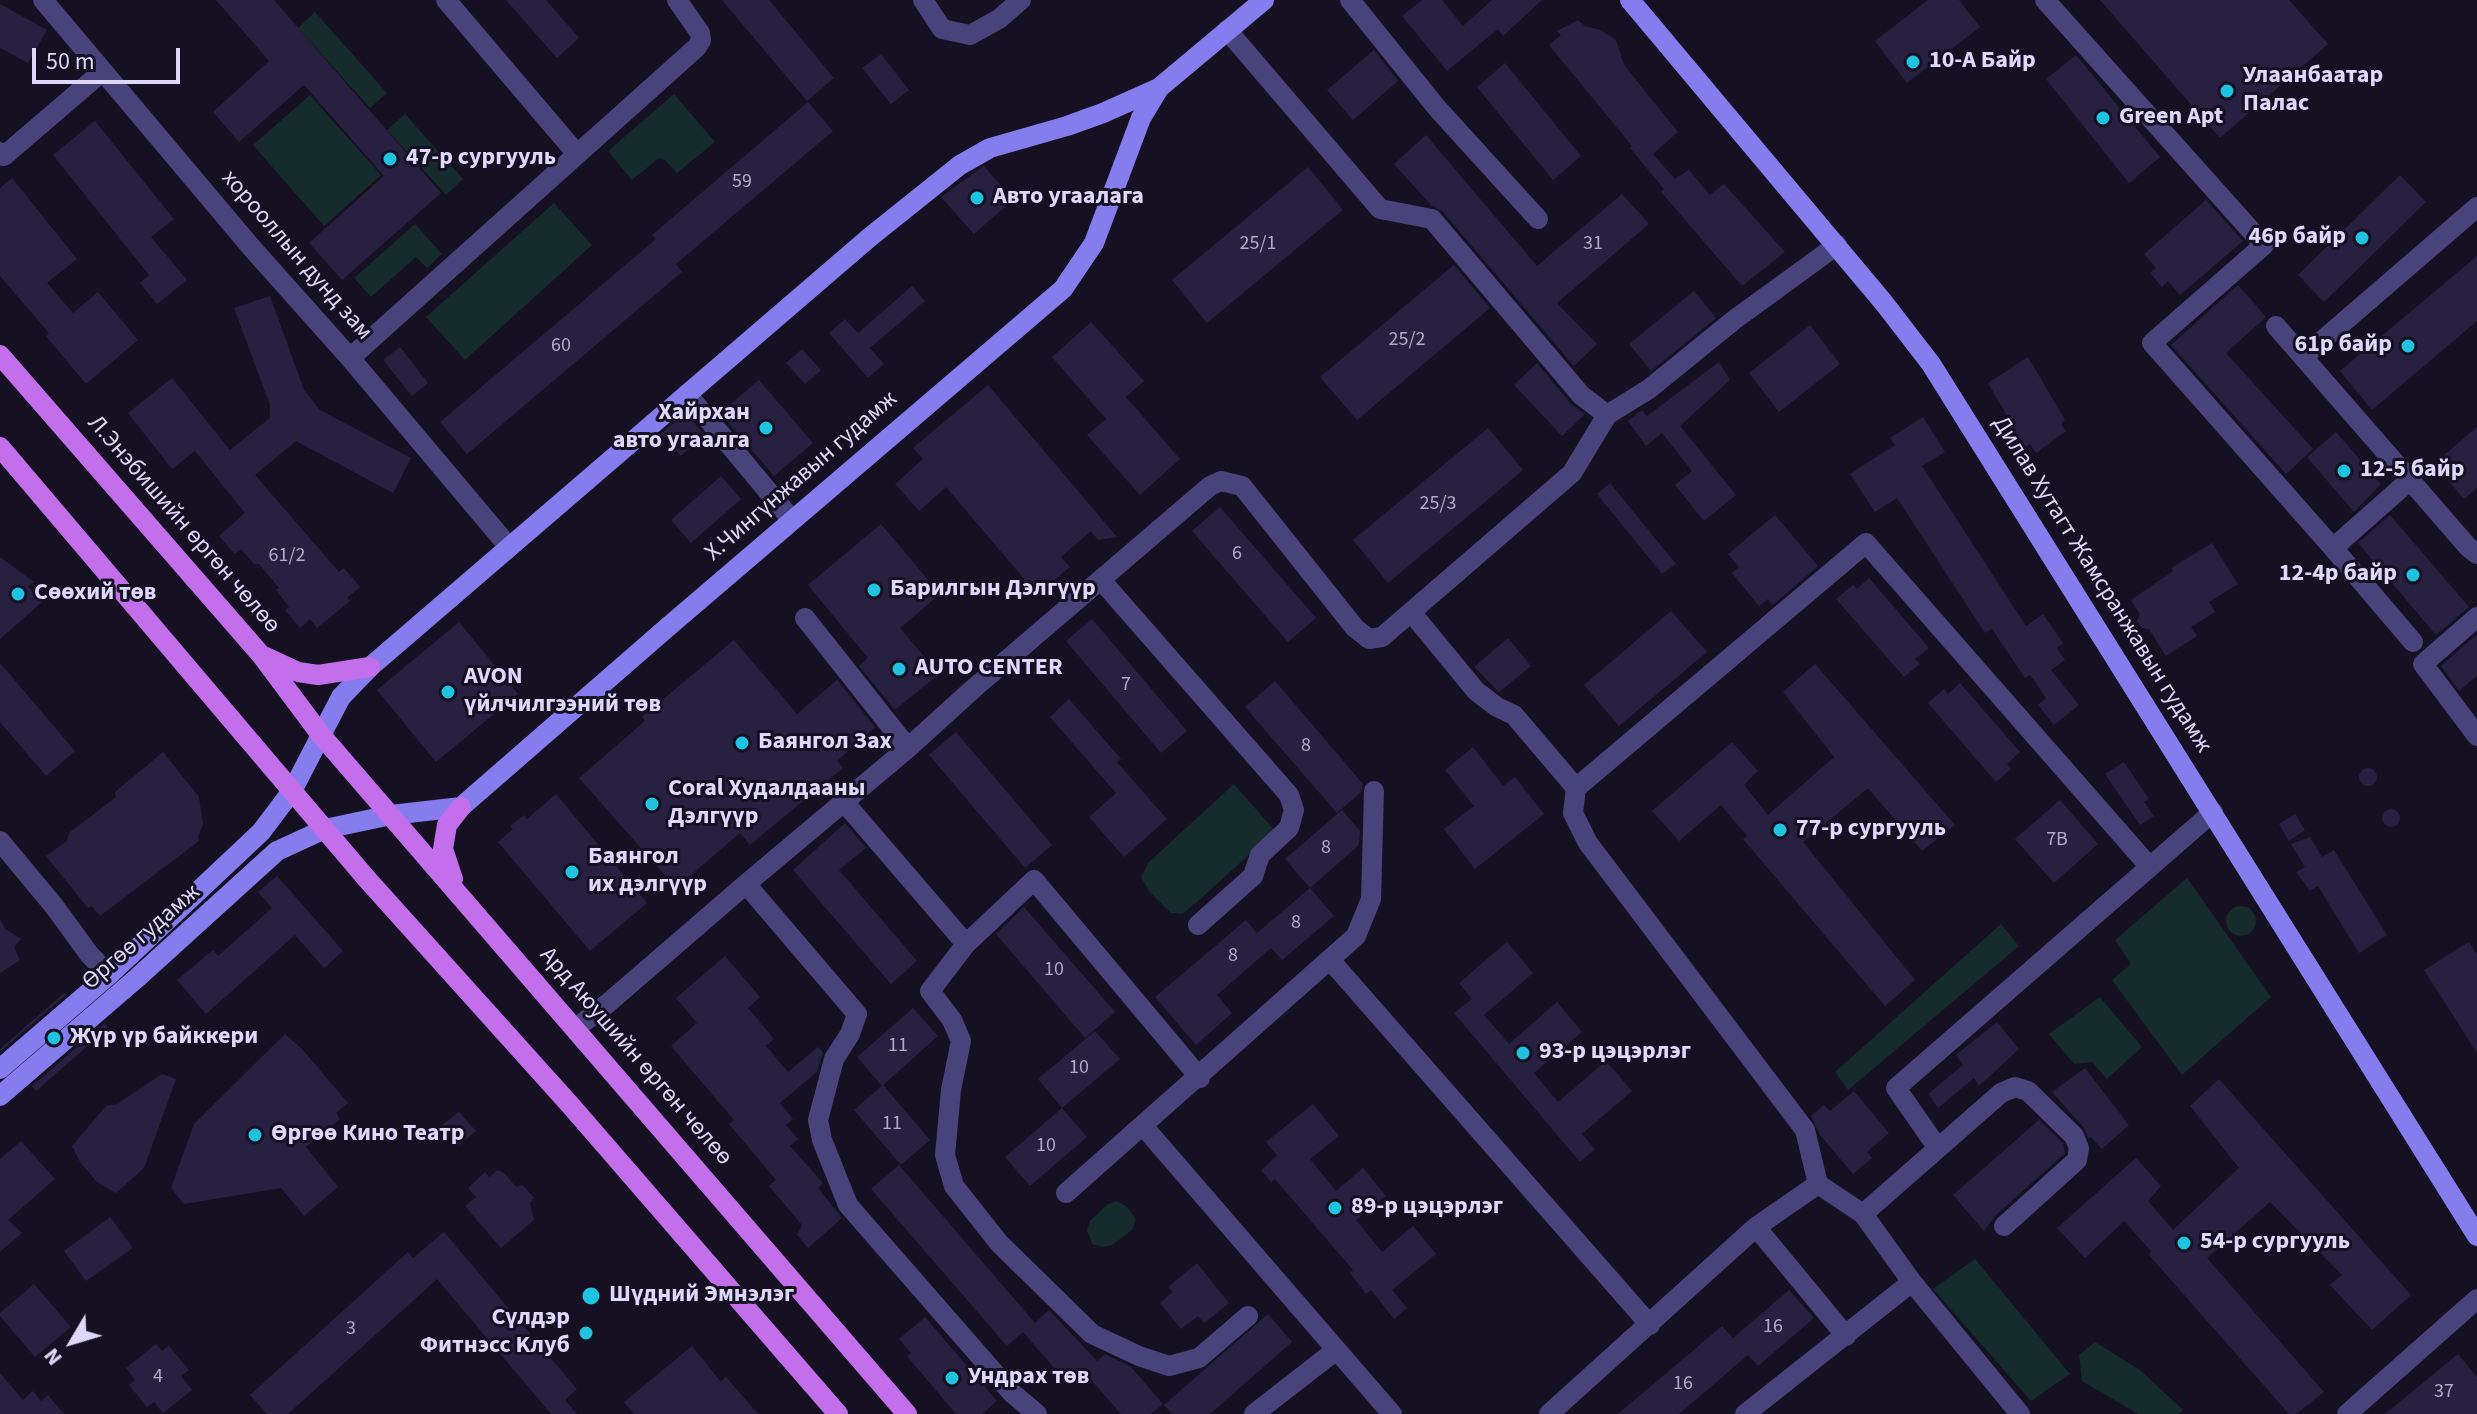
<!DOCTYPE html>
<meta charset="utf-8">
<style>
body{margin:0}
#map{position:relative;width:2477px;height:1414px;overflow:hidden;background:#151123;font-family:"Source Sans 3",sans-serif}
canvas{display:block}
.north{position:absolute;left:32px;top:1302px;width:80px;height:80px;-webkit-text-stroke:6px #151123;paint-order:stroke;rotate:232deg;font-size:22px;font-weight:700;line-height:32px;text-align:center;color:#ded8fa}
.north::after{content:'';display:block;margin:auto;width:28px;height:36px;background:#ded8fa;clip-path:polygon(50% 0,100% 100%,50% 72%,0 100%)}
.scale{position:absolute;left:32px;top:48px;width:148px;height:36px;box-sizing:border-box;border:4px solid #ded8fa;border-top:0;padding-left:10px;font-size:24px;line-height:28px;white-space:nowrap;color:#ded8fa;-webkit-text-stroke:6px #151123;paint-order:stroke}
</style>
<div id="map">
<canvas width="2477" height="1414"></canvas>
<div class="north">N</div>
<div class="scale">50 m</div>
</div>
<script>
const ctx = document.querySelector('canvas').getContext('2d');
ctx.lineJoin = 'round';
function paint(path, color) { ctx.fillStyle = color; ctx.fill(path, 'evenodd'); }
const toPath = rows => new Path2D(rows.map(r => 'M' + r).join(''));
function stroke(path, color, width, dash) { ctx.strokeStyle = color; ctx.lineWidth = width; ctx.lineCap = dash ? 'butt' : 'round'; ctx.setLineDash(dash || []); ctx.stroke(path); }
function write(font, color, halo, rows, align = 'center') {
  ctx.font = font + ' "Source Sans 3",sans-serif'; ctx.lineWidth = 6; ctx.setLineDash([]); ctx.textBaseline = 'middle'; ctx.strokeStyle = halo; ctx.fillStyle = color; for (const [text, x, y, turn = 0] of rows) {
    ctx.save(); ctx.translate(x, y); ctx.rotate((+turn || 0) * Math.PI / 180); ctx.textAlign = isNaN(turn) ? turn : align; if (halo) ctx.strokeText(text, 0, 0); ctx.fillText(text, 0, 0); ctx.restore();
  }
}
paint(toPath([
 [315,12,387,93,370,108,298,28],
 [674,94,715,142,677,173,665,160,659,158,632,180,608,151],
 [310,95,381,175,324,226,253,145],
 [405,114,463,179,446,195,387,130],
 [554,203,592,245,465,360,426,317],
 [415,224,442,254,427,268,416,257,371,297,354,278],
 [1234,784,1275,831,1196,903,1182,914,1171,913,1149,891,1141,877,1149,862],
 [2187,878,2271,997,2182,1075,2112,980,2131,964,2115,940],
 '2226 921a15 15 0 1 1 30 0a15 15 0 1 1-30 0Z',
 [2001,924,2019,946,1848,1090,1835,1072],
 [2100,997,2142,1047,2107,1079,2092,1062,2074,1064,2049,1034],
 [1117,1201,1127,1207,1136,1219,1132,1230,1112,1245,1103,1247,1092,1244,1087,1230,1090,1221,1108,1204],
 [1975,1259,2070,1374,2031,1401,1933,1289],
 [2095,1342,2140,1370,2183,1410,2179,1414,2138,1414,2082,1381,2079,1355]
]), '#152b2c');
paint(toPath([
 [216,0,274,0,441,193,342,280,309,243,384,176,304,85,239,142,213,112,269,61],
 [506,0,546,0,579,38,557,58],
 [722,0,769,0,834,78,807,101],
 [1422,0,1442,0,1463,26,1492,0,1542,0,1503,36,1498,29,1447,71,1402,16],
 [1928,0,1959,0,1980,27,1907,83,1875,41],
 [2100,0,2289,0,2328,44,2220,138],
 [0,4,47,30,28,63,0,48],
 [1578,20,1585,26,1600,30,1616,40,1624,65,1678,132,1653,154,1675,179,1689,170,1710,195,1724,184,1785,252,1742,286,1661,192,1664,189,1630,148,1632,146,1549,45,1561,35,1557,31],
 [1374,50,1398,81,1353,120,1327,90],
 [881,54,909,90,891,104,862,68],
 [2076,55,2160,157,2129,183,2046,79],
 [1505,63,1581,156,1553,180,1477,87],
 [808,102,833,131,676,264,682,272,467,454,440,422,656,239,652,235],
 [95,121,174,219,151,237,187,280,157,304,140,283,149,275,53,155],
 [1426,135,1537,266,1622,194,1649,224,1557,303,1597,344,1574,366,1442,211,1431,205,1394,164],
 [984,166,1013,200,974,234,941,197],
 [1308,167,1343,210,1207,323,1172,280],
 [2400,175,2426,202,2324,302,2298,275],
 [12,178,77,259,47,283,73,313,98,292,138,340,86,384,46,336,49,333,0,276,0,188],
 [2206,200,2243,241,2180,295,2168,281,2162,287,2150,273,2156,268,2144,254],
 [2477,256,2477,321,2372,410,2340,371],
 [1454,265,1490,308,1357,420,1320,377],
 [2238,285,2266,317,2226,353,2313,449,2286,474,2171,345],
 [912,286,925,301,870,348,884,364,868,378,829,333,845,319,858,333],
 [1694,291,1716,318,1651,371,1629,344],
 [270,296,304,390,320,410,411,458,393,493,296,441,255,475,339,572,344,568,360,587,347,598,350,601,317,628,310,619,300,628,285,610,289,607,276,590,279,588,259,564,254,564,241,549,235,554,219,536,245,513,195,451,172,469,128,413,172,378,230,450,270,418,270,405,234,308],
 [1091,322,1144,381,1126,397,1180,459,1140,495,1087,435,1106,419,1052,357],
 [1810,325,1840,364,1779,412,1749,373],
 [400,347,428,383,412,396,383,360],
 [802,349,821,370,805,384,786,363],
 [2028,357,2065,420,2061,424,2066,431,2036,453,2030,444,2025,447,1988,383],
 [1719,362,1730,380,1680,426,1736,495,1704,521,1675,485,1692,471,1662,433,1646,446,1628,421,1642,410,1647,416],
 [1537,363,1571,404,1585,414,1562,436,1514,385],
 [759,380,813,443,774,476,720,413],
 [988,385,1117,537,1098,540,1091,531,1061,557,1070,567,1037,594,946,487,919,511,895,484,923,459,913,448],
 [686,413,704,435,681,456,661,434],
 [1923,417,1945,452,1922,466,2026,626,2043,614,2063,643,2057,648,2065,660,2051,670,2079,705,2054,725,2038,705,2046,698,2030,675,2025,678,1992,629,1985,633,1897,498,1875,512,1850,474,1895,445,1890,438],
 [2477,427,2477,488,2464,499,2434,464],
 [1488,428,1523,470,1388,583,1353,540],
 [2336,432,2381,484,2354,512,2307,457],
 [721,476,741,499,691,543,671,520],
 [1610,483,1676,564,1662,574,1597,494],
 [1220,507,1316,618,1288,642,1192,531],
 [1775,515,1818,566,1773,605,1768,599,1759,606,1732,573,1739,567,1728,554],
 [2390,515,2469,607,2436,635,2358,543],
 [881,524,940,594,900,628,939,674,895,710,859,666,868,658,808,585],
 [2212,543,2238,584,2209,602,2215,612,2191,627,2197,636,2166,656,2149,629,2142,628,2137,621,2140,614,2131,600,2173,571,2171,568],
 [0,557,34,582,28,586,42,602,0,639],
 [1869,578,1929,648,1915,659,1920,664,1904,677,1836,599,1853,585,1857,589],
 [1671,611,1707,652,1619,726,1584,685],
 [1092,619,1187,731,1161,753,1066,641],
 [459,622,518,694,436,762,377,690],
 [2477,634,2477,676,2459,691,2441,666],
 [1508,638,1531,666,1499,692,1474,667],
 [734,640,797,714,837,680,875,727,837,761,843,768,750,845,740,833,676,888,579,778,645,721,642,717],
 [0,663,75,751,46,776,0,722],
 [1815,664,1955,825,1922,851,1868,788,1803,842,1915,980,1885,1006,1743,839,1747,836,1721,805,1679,841,1652,811,1732,742,1758,771,1744,785,1768,815,1834,757,1783,692],
 [1275,681,1363,784,1361,792,1337,813,1245,707],
 [1960,683,2020,752,2007,764,2011,769,1996,782,1928,703,1944,689,1948,694],
 [1069,699,1121,759,1117,762,1167,819,1124,857,1089,817,1116,793,1050,717],
 [956,732,1052,845,1025,868,929,755],
 [1473,747,1503,786,1515,777,1544,814,1475,869,1444,829,1474,806,1445,770],
 [163,752,199,797,203,824,198,837,199,841,100,916,92,906,88,908,46,856,67,841,69,833,116,797,115,792],
 [2124,762,2149,799,2144,802,2154,816,2140,825,2105,774],
 '2359 777a9 9 0 1 1 18 0a9 9 0 1 1-18 0Z',
 [556,794,647,903,590,951,498,842,513,829,510,826,524,815,527,819],
 [2060,800,2098,844,2054,883,2015,839],
 '2382 818a9 9 0 1 1 18 0a9 9 0 1 1-18 0Z',
 [1342,810,1360,831,1359,845,1310,888,1285,859],
 [2295,814,2305,830,2289,841,2279,824],
 [845,823,866,848,839,870,917,961,891,984,793,870],
 [2310,837,2322,857,2334,850,2387,935,2359,953,2318,886,2310,891,2296,872,2305,867,2291,844],
 [277,876,343,951,324,968,295,935,206,1014,177,980,213,950,218,956,272,908,258,892],
 [1310,888,1334,916,1282,960,1271,948,1217,995,1232,1013,1196,1045,1155,997,1246,920,1257,933],
 [1024,907,1115,1012,1085,1038,996,934],
 [0,919,5,929,21,939,14,947,20,960,0,973],
 [1507,942,1533,973,1484,1015,1509,1044,1557,1002,1582,1032,1534,1073,1558,1102,1606,1061,1632,1091,1582,1134,1595,1149,1580,1162,1454,1013,1472,999,1459,983],
 [2469,942,2477,955,2477,1053,2424,970],
 [725,956,760,997,748,1008,774,1039,766,1046,788,1072,818,1047,823,1052,817,1072,780,1103,793,1119,786,1125,798,1139,790,1146,823,1183,818,1188,842,1218,808,1248,797,1235,802,1225,769,1186,776,1180,729,1124,734,1120,671,1046,697,1023,676,998],
 [63,994,67,994,1,1051,0,1049],
 [913,1008,938,1036,882,1086,857,1057],
 [1997,1022,2019,1049,1979,1086,1974,1078,1938,1108,1928,1094,1963,1065,1956,1055],
 [105,1023,108,1028,36,1091,32,1086],
 [1095,1031,1120,1059,1062,1108,1038,1079],
 [285,1034,302,1049,348,1103,336,1113,340,1119,306,1147,338,1187,304,1216,281,1188,184,1204,171,1188,194,1124],
 [2085,1068,2129,1125,2102,1149,2091,1137,2089,1139,2083,1127,2052,1092],
 [162,1074,176,1079,144,1168,116,1193,97,1182,80,1162,72,1146,106,1106,117,1104],
 [2219,1079,2411,1295,2372,1330,2330,1285,2342,1275,2270,1202,2207,1258,2324,1392,2296,1414,2289,1414,2149,1255,2151,1251,2124,1221,2085,1258,2057,1228,2136,1158,2161,1186,2148,1201,2173,1230,2239,1168,2190,1106],
 [883,1085,930,1140,901,1165,854,1110],
 [1854,1091,1889,1133,1867,1152,1872,1158,1853,1174,1820,1135,1811,1116,1824,1105,1830,1111],
 [1313,1104,1339,1136,1310,1159,1336,1191,1363,1168,1386,1196,1356,1220,1382,1252,1413,1226,1436,1254,1392,1290,1407,1308,1394,1319,1371,1290,1366,1294,1350,1273,1353,1270,1275,1179,1271,1182,1261,1170,1277,1156,1266,1142],
 [1062,1108,1087,1137,1030,1186,1005,1157],
 [459,1112,476,1131,458,1146,441,1126],
 [2039,1120,2063,1143,2065,1153,1995,1216,1984,1231,1953,1195],
 [21,1141,55,1179,8,1220,22,1233,0,1252,0,1159],
 [899,1165,1035,1323,1049,1310,1097,1361,1105,1354,1131,1367,1163,1404,1151,1414,1121,1414,1085,1373,1070,1386,1023,1332,1007,1346,871,1189],
 [498,1170,504,1173,516,1187,523,1185,534,1198,530,1203,534,1220,501,1248,465,1206,476,1197,468,1188,485,1172,489,1177],
 [110,1217,133,1248,86,1281,64,1251],
 [444,1232,577,1389,565,1400,577,1414,551,1414,437,1279,288,1414,267,1414,250,1395,408,1252,413,1258],
 [1197,1263,1229,1303,1204,1323,1198,1316,1181,1329,1160,1303,1173,1292,1168,1287],
 [34,1284,71,1327,35,1357,0,1316,0,1313],
 [1789,1290,1814,1318,1758,1366,1748,1355,1679,1414,1618,1414,1722,1326,1733,1338],
 [1268,1314,1292,1342,1210,1414,1172,1414,1164,1405],
 [925,1317,997,1401,982,1414,956,1414,907,1356,911,1353,899,1339],
 [156,1344,162,1351,169,1346,189,1370,181,1376,192,1390,163,1413,154,1402,147,1407,129,1385,135,1380,126,1368],
 [692,1346,721,1382,726,1377,758,1414,634,1414,624,1402],
 [2458,1354,2477,1377,2477,1414,2385,1414],
 [0,1373,23,1400,33,1391,41,1401,48,1395,64,1414,0,1414]
]), '#282041');
stroke(toPath([
 [43,0,251,247,350,358,509,547],
 [446,0,577,154],
 [923,0,942,29,970,35,999,19,1021,0],
 [1350,0,1437,108,1538,219],
 [2045,0,2264,245,2152,343,2333,548,2410,480,2468,547,2477,554],
 [1227,30,1380,209,1432,219,1581,395,1607,415],
 [0,152,4,156,103,71],
 [2276,326,2410,480],
 [2303,357,2477,207],
 [350,358,697,47,701,40,700,33,677,0],
 [687,394,792,520],
 [2333,548,2413,642],
 [1101,580,1289,795,1294,810,1289,828,1260,855,1253,876,1198,925],
 [1411,612,1476,691,1497,707,1514,715,1576,788,1573,813,1588,843,1805,1130,1818,1184,1863,1214,1912,1282,2020,1414],
 [2477,617,2423,664,2477,736],
 [805,618,908,748],
 [1576,788,1866,543,2149,866],
 [844,802,966,944],
 [0,841,54,906,89,954,109,975],
 [746,884,857,1014,850,1034,834,1059,818,1120,822,1140,848,1205,1012,1393,1037,1414],
 [1331,961,1650,1325],
 [576,1028,607,1004,746,884,908,748,973,689,1210,486,1221,481,1242,486,1355,628,1369,639,1382,637,1572,473,1607,415,1649,389,1734,320,1837,245],
 [1200,1078,1034,880,966,944,930,991,952,1020,961,1041,951,1090,945,1155,954,1186,999,1243,1092,1334,1139,1356,1169,1366,1199,1358,1248,1316],
 [1144,1127,1392,1414],
 [1937,1147,1896,1088,2213,812],
 [1066,1193,1356,936,1371,899,1374,791],
 [1863,1214,2001,1093,2015,1087,2028,1091,2074,1136,2079,1148,2077,1160,2004,1226],
 [1756,1227,1846,1336],
 [1254,1414,1335,1351],
 [1549,1414,1756,1227,1818,1184],
 [1745,1414,1912,1282],
 [2347,1414,2477,1299]
]), '#48437b', 20);
stroke(toPath([
 [1630,0,1884,303,1931,364,2477,1236],
 [0,1069,109,975,261,832,292,791,341,697,370,667,870,237,960,165,990,148,1067,126,1103,113,1159,88,1264,0],
 [0,1096,137,978,277,851,325,829,391,815,461,807,669,626,1063,289,1094,243,1141,118,1159,88]
]), '#857ced', 20);
stroke(toPath([
 [0,355,262,656,321,735,907,1414],
 [0,447,366,878,572,1107,838,1414],
 [266,657,298,672,318,675,370,667],
 [453,879,443,849,447,825,461,807]
]), '#c36eeb', 20);
for (const [x, y, r, color] of [
 [1913,62,8,"#1fc2df"],
 [2227,91,8,"#1fc2df"],
 [2103,118,8,"#1fc2df"],
 [390,159,8,"#1fc2df"],
 [977,198,8,"#1fc2df"],
 [2362,238,8,"#1fc2df"],
 [2408,346,8,"#1fc2df"],
 [766,428,8,"#1fc2df"],
 [2344,471,8,"#1fc2df"],
 [2413,575,8,"#1fc2df"],
 [874,590,8,"#1fc2df"],
 [18,594,8,"#1fc2df"],
 [899,669,8,"#1fc2df"],
 [448,692,8,"#1fc2df"],
 [742,743,8,"#1fc2df"],
 [652,804,8,"#1fc2df"],
 [1780,830,8,"#1fc2df"],
 [572,872,8,"#1fc2df"],
 [54,1038,8,"#1fc2df"],
 [1523,1053,8,"#1fc2df"],
 [255,1135,8,"#1fc2df"],
 [1335,1208,8,"#1fc2df"],
 [2184,1243,8,"#1fc2df"],
 [591,1296,10,"#1fc2df"],
 [586,1333,8,"#1fc2df"],
 [952,1378,8,"#1fc2df"]
]) { const dot = new Path2D(); dot.arc(x, y, r, 0, 2 * Math.PI); ctx.fillStyle = color; ctx.fill(dot); stroke(dot, '#151123', 3); }
write('20px', '#b0aacc', null, [
 ["59",742,183],
 ["25/1",1258,245],
 ["31",1593,245],
 ["25/2",1407,341],
 ["60",561,347],
 ["25/3",1438,505],
 ["6",1237,555],
 ["61/2",287,557],
 ["7",1126,686],
 ["8",1306,747],
 ["7В",2057,841],
 ["8",1326,849],
 ["8",1296,924],
 ["8",1233,957],
 ["10",1054,971],
 ["11",898,1047],
 ["10",1079,1069],
 ["11",892,1125],
 ["10",1046,1147],
 ["16",1773,1328],
 ["3",351,1330],
 ["4",158,1378],
 ["16",1683,1385],
 ["37",2444,1393]
]);
write('bold 24px', '#ded8fa', '#151123', [
 ["10-A Байр",1929,62],
 ["Улаанбаатар",2243,77],
 ["Палас",2243,105],
 ["Green Apt",2119,118],
 ["47-р сургууль",406,159],
 ["Авто угаалага",993,198],
 ["46р байр",2346,238,"right"],
 ["61р байр",2392,346,"right"],
 ["Хайрхан",750,414,"right"],
 ["авто угаалга",750,442,"right"],
 ["12-5 байр",2360,471],
 ["12-4р байр",2397,575,"right"],
 ["Барилгын Дэлгүүр",890,590],
 ["Сөөхий төв",34,594],
 ["AUTO CENTER",915,669],
 ["AVON",464,678],
 ["үйлчилгээний төв",464,706],
 ["Баянгол Зах",758,743],
 ["Coral Худалдааны",668,790],
 ["Дэлгүүр",668,818],
 ["77-р сургууль",1796,830],
 ["Баянгол",588,858],
 ["их дэлгүүр",588,886],
 ["Жүр үр байккери",70,1038],
 ["93-р цэцэрлэг",1539,1053],
 ["Өргөө Кино Театр",271,1135],
 ["89-р цэцэрлэг",1351,1208],
 ["54-р сургууль",2200,1243],
 ["Шүдний Эмнэлэг",609,1296],
 ["Сүлдэр",570,1319,"right"],
 ["Фитнэсс Kлуб",570,1347,"right"],
 ["Ундрах төв",968,1378]
], 'left');
write('24px', '#ded8fa', '#151123', [
 ["хорооллын дунд зам",296,256,49],
 ["Х.Чингүнжавын гудамж",802,477,-41],
 ["Л.Энэбишийн өргөн чөлөө",183,525,49],
 ["Дилав Хутагт Жамсранжавын гудамж",2101,585,58],
 ["Өргөө гудамж",142,938,-41],
 ["Ард Аюушийн өргөн чөлөө",635,1057,49]
]);
</script>
